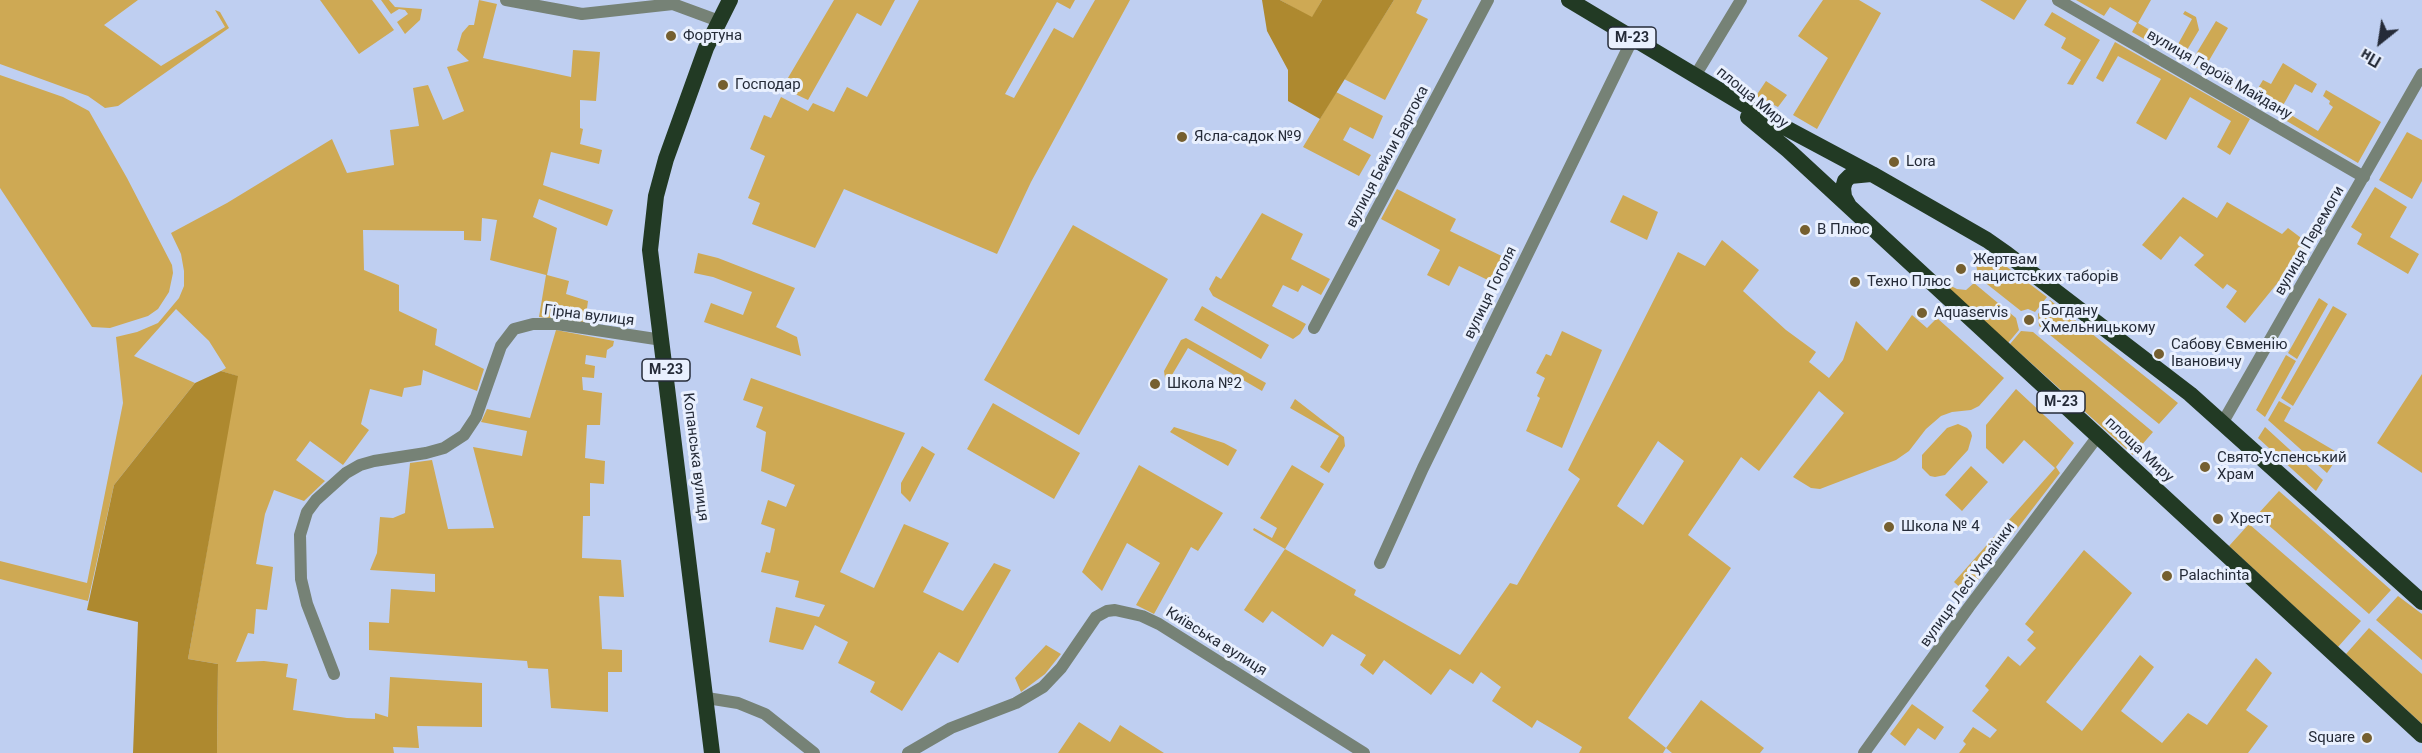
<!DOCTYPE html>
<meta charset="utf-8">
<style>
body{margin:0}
#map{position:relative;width:2422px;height:753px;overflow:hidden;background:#bfcff1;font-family:Roboto,sans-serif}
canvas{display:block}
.north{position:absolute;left:2350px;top:12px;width:60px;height:60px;-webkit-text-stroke:4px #e9f0fe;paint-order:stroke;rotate:210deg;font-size:16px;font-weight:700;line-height:24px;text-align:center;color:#252b38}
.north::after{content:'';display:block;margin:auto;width:21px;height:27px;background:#252b38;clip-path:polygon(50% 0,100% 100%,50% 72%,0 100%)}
</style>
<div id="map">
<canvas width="2422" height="753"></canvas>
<div class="north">Пн</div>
</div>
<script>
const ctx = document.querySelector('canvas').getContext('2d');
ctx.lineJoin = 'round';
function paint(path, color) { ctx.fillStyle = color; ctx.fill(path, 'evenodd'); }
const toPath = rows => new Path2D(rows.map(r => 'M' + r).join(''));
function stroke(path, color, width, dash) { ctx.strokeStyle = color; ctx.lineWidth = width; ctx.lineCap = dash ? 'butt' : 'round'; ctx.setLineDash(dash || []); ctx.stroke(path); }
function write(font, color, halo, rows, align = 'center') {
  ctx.font = font + ' Roboto,sans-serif'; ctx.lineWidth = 6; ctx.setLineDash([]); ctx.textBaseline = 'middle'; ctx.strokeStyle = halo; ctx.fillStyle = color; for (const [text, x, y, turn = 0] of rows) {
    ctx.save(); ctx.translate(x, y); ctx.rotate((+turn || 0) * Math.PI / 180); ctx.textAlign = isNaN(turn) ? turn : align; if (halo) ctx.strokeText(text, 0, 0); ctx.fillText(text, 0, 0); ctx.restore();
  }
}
paint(toPath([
 [0,0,138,0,104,25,161,66,225,27,215,10,220,12,229,28,118,106,105,108,88,96,0,64],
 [320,0,372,0,394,30,359,54],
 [381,0,389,0,395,7,422,9,420,20,405,34,397,22,408,14,405,10,399,9,391,14],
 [479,0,497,4,483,58,571,77,573,50,600,52,596,101,580,100,580,128,583,129,580,144,602,150,599,164,551,152,543,185,613,210,607,226,539,199,533,217,557,228,547,275,569,281,566,294,588,301,585,323,539,317,546,275,490,260,497,220,482,218,481,241,464,240,464,231,363,230,364,270,399,285,399,311,437,329,435,345,484,369,477,391,423,370,421,385,404,388,402,397,370,389,361,424,369,430,343,465,310,441,296,460,325,481,304,501,274,490,265,514,256,564,273,567,267,610,256,609,254,634,248,633,236,662,264,661,288,664,286,677,297,679,293,710,347,718,375,719,375,713,388,717,390,677,482,683,482,727,417,726,419,748,393,747,394,753,217,753,218,664,188,659,237,376,221,371,226,368,209,341,176,309,134,356,195,383,114,485,88,601,0,579,0,561,87,583,123,403,116,337,137,332,158,323,179,298,184,286,184,271,181,254,171,233,227,203,332,139,347,173,394,165,390,130,419,126,413,88,428,85,443,120,464,111,447,67,469,61,457,50,462,33,469,25,474,25],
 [834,0,895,0,881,26,857,13,808,100,782,88],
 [919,0,1075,0,1070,9,1057,2,1005,94,1014,98,1054,28,1073,38,1095,0,1130,0,1031,182,997,254,844,189,815,248,752,224,760,203,748,198,765,156,750,149,764,115,771,118,781,97,808,111,813,103,834,112,847,87,867,97],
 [1280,0,1322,0,1312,18],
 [1394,0,1422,0,1416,13,1428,19,1385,100,1344,79],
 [1823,0,1859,0,1881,13,1817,129,1793,115,1828,58,1798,36],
 [1980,0,2027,0,2014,20],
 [2076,0,2151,0,2138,23,2177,46,2192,19,2183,14,2185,11,2196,17,2199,30,2181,60,2132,32,2137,23,2110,7,2104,16],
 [2052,12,2100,40,2073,85,2067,84,2081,60,2061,48,2066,38,2044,25],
 [2216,21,2228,28,2207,64,2241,84,2237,91,2190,64],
 [2115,42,2250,119,2230,155,2217,147,2231,121,2190,97,2166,140,2136,123,2161,79,2118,56,2103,82,2096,78],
 [2283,63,2317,84,2312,93,2295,84,2281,109,2318,131,2333,107,2329,104,2330,101,2323,96,2326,90,2381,122,2358,163,2251,100,2263,80,2271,84],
 [0,75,63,97,89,111,127,178,172,265,173,273,169,292,158,309,148,316,110,328,92,327,0,188],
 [1766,81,1787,95,1778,107,1756,96],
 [1336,92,1383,116,1373,139,1350,127,1343,140,1371,155,1359,176,1303,147],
 [2407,132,2422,140,2422,181,2412,199,2379,180],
 [2375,187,2407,207,2390,237,2419,254,2408,274,2357,244,2362,234,2351,227],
 [1397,189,1456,219,1450,231,1512,261,1500,286,1459,266,1449,286,1427,275,1440,250,1381,219],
 [1623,195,1658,212,1647,240,1610,222],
 [2183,197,2217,218,2227,202,2282,234,2288,228,2309,244,2245,323,2226,307,2237,291,2227,284,2223,289,2194,265,2204,255,2180,236,2161,260,2142,245],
 [1262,213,1303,234,1291,259,1330,279,1321,295,1302,285,1298,292,1283,285,1272,306,1306,324,1300,334,1293,339,1213,296,1209,289,1216,276,1221,279],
 [1073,225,1168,279,1079,435,984,380],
 [1722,240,1759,270,1743,291,1786,330,1816,352,1809,362,1829,378,1843,360,1856,321,1887,351,1912,315,1927,328,1937,318,2004,378,1979,406,1971,410,1952,412,1941,416,1926,429,1909,451,1896,460,1820,489,1811,488,1793,477,1844,413,1819,391,1759,471,1741,457,1688,535,1731,568,1628,718,1666,748,1701,700,1764,748,1760,753,1672,753,1666,748,1663,753,1579,753,1582,747,1554,730,1537,720,1532,728,1492,701,1501,687,1481,672,1473,684,1450,669,1431,695,1384,660,1373,675,1360,665,1366,655,1332,634,1323,647,1272,611,1263,623,1244,610,1285,549,1253,530,1254,528,1272,538,1277,528,1260,518,1292,465,1324,484,1285,549,1356,590,1354,595,1460,655,1510,583,1517,585,1580,479,1568,470,1678,252,1705,266],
 [1658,441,1684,461,1643,525,1617,506],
 [1987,252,2047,297,2035,312,2028,309,2021,311,1978,277,1976,263],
 [698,253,718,258,795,288,776,327,797,337,801,356,704,322,711,303,743,315,752,292,713,277,694,273],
 [1974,283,2016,318,2019,330,2008,343,1947,287,1949,285,1957,289,1966,290],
 [2319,298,2328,304,2297,359,2288,353],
 [2050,300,2178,403,2159,424,2039,326,2038,314],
 [1202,306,1269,345,1261,359,1194,320],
 [2333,306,2347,314,2293,406,2281,398],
 [556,330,614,341,613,346,607,350,606,358,586,355,585,364,595,366,594,378,582,377,583,390,602,393,600,425,587,425,585,458,605,461,604,484,590,483,590,516,583,516,582,558,621,560,624,597,599,596,602,649,622,650,622,672,608,672,608,712,551,708,548,669,528,668,527,661,369,650,369,622,389,623,391,589,435,592,435,574,370,570,377,553,380,517,393,518,405,513,410,463,432,460,448,529,494,528,473,447,522,456,527,431,481,422,487,409,530,418],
 [1562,331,1602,350,1562,448,1526,431,1540,398,1537,396,1545,378,1536,373,1546,354,1551,356],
 [2021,331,2033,332,2153,432,2133,455,2010,344],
 [1186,338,1266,383,1262,391,1188,348,1169,380,1165,378,1164,371,1181,340],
 [2286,355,2296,361,2265,417,2256,410],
 [2422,374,2422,473,2377,443],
 [751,378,905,433,840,572,874,588,904,524,949,543,923,592,963,611,994,563,1011,570,958,663,939,652,902,711,870,692,875,682,838,663,848,642,815,625,803,650,769,642,776,607,819,617,825,605,795,597,799,581,761,572,766,552,770,553,775,529,761,524,768,500,786,507,795,485,761,471,766,432,756,427,763,407,743,400],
 [2016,389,2074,443,2056,467,2060,473,1967,594,1954,582,2055,468,2024,440,2003,464,1986,448,1986,425],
 [1295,399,1344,437,1345,446,1329,473,1320,467,1339,436,1290,408],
 [2279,401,2291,408,2284,421,2340,454,2327,473,2268,420],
 [993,403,1080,453,1054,499,967,449],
 [1958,424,1967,428,1971,432,1972,436,1968,450,1945,475,1935,477,1930,476,1922,468,1922,455,1947,428],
 [1174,427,1224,443,1237,450,1228,466,1170,432],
 [2265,427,2323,480,2316,491,2258,438],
 [922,446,935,454,910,502,901,493,901,483],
 [1139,465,1223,513,1198,551,1191,547,1154,614,1136,605,1160,563,1127,543,1102,591,1082,572],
 [1971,466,1988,482,1962,511,1945,495],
 [2279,491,2391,590,2369,614,2257,515],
 [2249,524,2361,621,2338,647,2229,546],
 [2084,550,2132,593,2046,702,2082,731,2140,655,2154,667,2121,711,2162,743,2188,713,2207,725,2256,658,2272,673,2246,710,2268,726,2248,753,1959,753,1966,744,1963,741,1973,727,1990,738,1997,730,1972,711,1989,690,1985,686,2008,656,2020,666,2036,648,2027,640,2034,632,2025,624],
 [2398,596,2422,614,2422,660,2376,620],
 [2369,628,2422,674,2422,724,2346,654],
 [1046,645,1061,654,1045,674,1021,692,1015,678],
 [1912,704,1944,727,1935,740,1918,728,1905,746,1890,734],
 [1079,722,1110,742,1120,725,1164,753,1058,753]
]), '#cea954');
paint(toPath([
 [1262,0,1280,0,1312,17,1322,0,1394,0,1320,119,1288,101,1288,70,1267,31],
 [221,371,238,376,188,659,218,664,217,753,133,753,138,622,87,610,114,485,195,383]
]), '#ae892f');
stroke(toPath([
 [506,0,582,14,673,4,719,21],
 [2058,0,2364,177],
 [1695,76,1741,0],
 [1314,328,1488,0],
 [2223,422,2422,74],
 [1380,563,1423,468,1633,38],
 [334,674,307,604,301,579,300,535,307,512,316,500,346,473,360,465,374,461,426,453,444,448,464,435,476,417,501,346,514,329,533,324,557,324,662,340],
 [707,698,738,703,765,714,814,753],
 [908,753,951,728,1016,703,1043,687,1061,668,1096,617,1107,611,1115,610,1142,616,1159,624,1364,753],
 [1864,753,1969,607,2098,436]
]), '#768276', 12);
stroke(toPath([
 [1569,0,1756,112,1872,174,1987,240,2007,254,2190,394,2422,602],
 [1748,117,1788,150,2422,735],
 [1849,206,1844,197,1843,188,1845,181,1850,176,1871,174],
 [712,753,650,250,656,196,666,159,706,48,730,0]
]), '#223a24', 16);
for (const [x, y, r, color] of [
 [671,36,6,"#755f2f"],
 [723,85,6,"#755f2f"],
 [1182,137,6,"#755f2f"],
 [1894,162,6,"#755f2f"],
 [1805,230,6,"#755f2f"],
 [1961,269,6,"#755f2f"],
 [1855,282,6,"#755f2f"],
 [1922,313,6,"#755f2f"],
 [2029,320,6,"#755f2f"],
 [2159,354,6,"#755f2f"],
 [1155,384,6,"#755f2f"],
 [2205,467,6,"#755f2f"],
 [2218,519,6,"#755f2f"],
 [1889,527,6,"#755f2f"],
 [2167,576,6,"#755f2f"],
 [2367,738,6,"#755f2f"]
]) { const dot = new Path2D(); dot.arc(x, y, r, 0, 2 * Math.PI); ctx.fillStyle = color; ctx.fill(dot); stroke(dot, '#e9f0fe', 2); }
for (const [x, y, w] of [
 [1632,38,48],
 [666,370,48],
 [2061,402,48]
]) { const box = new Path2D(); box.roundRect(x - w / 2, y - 11, w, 22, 4.5); ctx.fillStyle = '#e9f0fe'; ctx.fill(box); stroke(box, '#252b38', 1.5); }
write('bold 14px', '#252b38', null, [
 ["М-23",1632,38],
 ["М-23",666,370],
 ["М-23",2061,402]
]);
write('15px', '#252b38', '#e9f0fe', [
 ["Фортуна",683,36],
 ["Господар",735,85],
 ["Ясла-садок №9",1194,137],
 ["Lora",1906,162],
 ["В Плюс",1817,230],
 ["Жертвам",1973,260],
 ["нацистських таборів",1973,277],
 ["Техно Плюс",1867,282],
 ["Богдану",2041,311],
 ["Хмельницькому",2041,328],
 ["Aquaservis",1934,313],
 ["Сабову Євменію",2171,345],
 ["Івановичу",2171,362],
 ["Школа №2",1167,384],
 ["Свято-Успенський",2217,458],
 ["Храм",2217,475],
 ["Хрест",2230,519],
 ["Школа № 4",1901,527],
 ["Palachinta",2179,576],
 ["Square",2355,738,"right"]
], 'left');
write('15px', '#252b38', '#e9f0fe', [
 ["вулиця Героїв Майдану",2219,75,30],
 ["площа Миру",1752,98,39],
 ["вулиця Бейли Бартока",1388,157,-62],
 ["вулиця Перемоги",2310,241,-60],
 ["вулиця Гоголя",1491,293,-64],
 ["Гірна вулиця",589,316,7],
 ["площа Миру",2139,450,43],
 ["Копанська вулиця",695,457,83],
 ["вулиця Лесі Українки",1968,585,-54],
 ["Київська вулиця",1216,642,32]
]);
</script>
